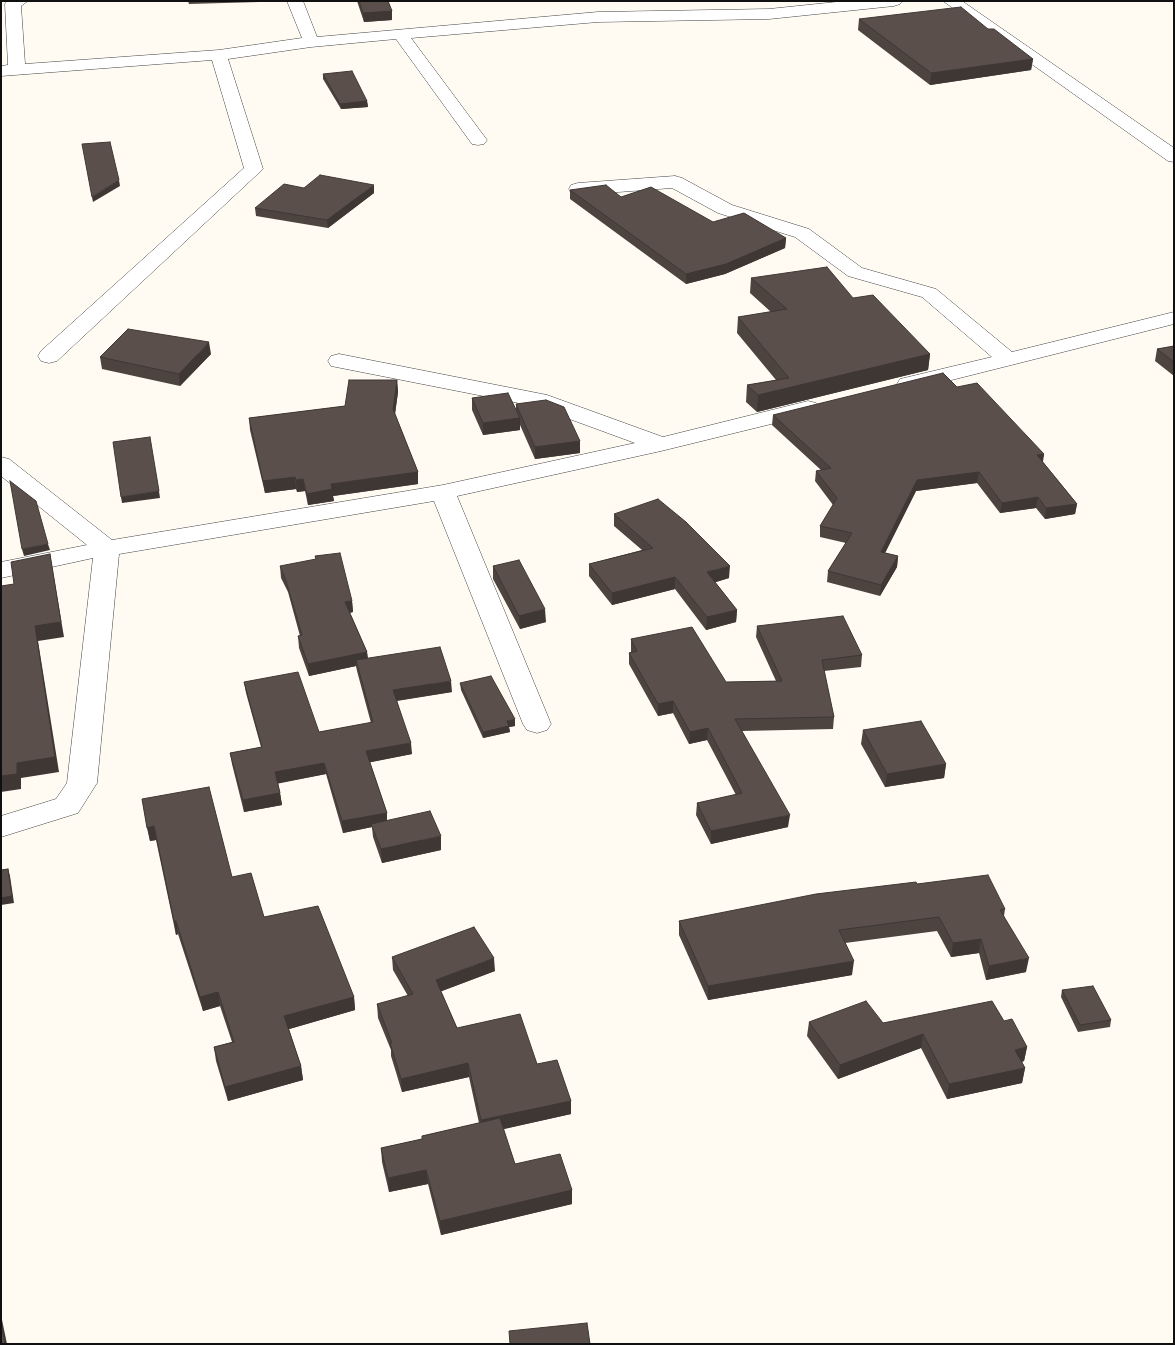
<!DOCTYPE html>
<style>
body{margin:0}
#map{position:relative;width:1175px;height:1345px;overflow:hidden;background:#fffbf3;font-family:Lora,serif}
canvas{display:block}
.frame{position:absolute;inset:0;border:2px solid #101010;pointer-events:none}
</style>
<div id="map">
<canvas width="1175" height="1345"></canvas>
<div class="frame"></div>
</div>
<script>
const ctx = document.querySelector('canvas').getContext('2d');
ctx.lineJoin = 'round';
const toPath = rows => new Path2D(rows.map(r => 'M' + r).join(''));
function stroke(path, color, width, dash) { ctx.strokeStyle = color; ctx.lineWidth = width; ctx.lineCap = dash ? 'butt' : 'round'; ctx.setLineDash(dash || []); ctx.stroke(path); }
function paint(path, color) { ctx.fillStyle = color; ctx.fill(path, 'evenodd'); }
const minor = toPath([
 [7,1,28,1,21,6,25,64,219,50,302,38,287,1,303,1,317,37,598,12,769,9,846,1,902,1,900,4,894,6,769,19,598,22,411,38,487,140,484,144,478,145,472,144,396,39,311,47,228,59,263,169,57,361,49,363,41,361,38,356,41,351,244,168,212,60,1,76,1,66,8,65,5,4,7,1],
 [943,1,962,1,1174,148,1174,162,1168,161,943,1],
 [675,176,682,178,732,205,809,229,862,268,936,289,1012,352,1174,312,1174,324,908,391,900,389,897,384,900,379,992,357,922,297,848,276,795,237,718,213,672,188,578,195,571,193,569,189,571,185,578,183,675,176],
 [339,354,547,395,663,437,808,401,816,403,819,408,816,413,661,451,457,496,551,724,547,730,537,733,527,730,523,724,434,501,119,554,97,783,78,813,1,837,1,816,56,799,67,783,93,558,1,578,1,562,87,545,1,476,1,457,9,459,112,540,443,485,635,443,534,406,331,366,328,361,331,356,339,354]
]);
stroke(minor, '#434343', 1);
paint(minor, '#fff');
paint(toPath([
 [188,1,259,1,259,2,189,4],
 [357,1,388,1,392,11,392,20,364,22],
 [859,19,988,29,1033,59,1031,70,930,85,858,30],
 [323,74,367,101,368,107,341,109,323,79],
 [304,188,374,193,328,228,256,216,255,208],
 [570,190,621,197,713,222,786,238,785,248,725,274,686,284,570,199],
 [751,278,853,298,930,354,928,370,757,412,746,402,747,385,776,380,737,333,738,317,771,312,750,293],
 [1174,346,1174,376,1155,361,1157,349],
 [211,354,180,386,102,369,100,357],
 [397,380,398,392,395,414,418,472,418,484,333,496,334,501,308,505,305,491,297,492,296,489,265,493,250,430,249,418,345,406],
 [957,387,1044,454,1043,462,1077,504,1075,514,1045,519,1036,508,1000,513,977,483,916,491,885,553,898,556,897,567,880,596,827,582,828,571,846,543,820,537,820,526,833,505,815,481,816,471,821,470,772,425,773,415],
 [472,398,516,410,516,404,580,441,580,453,535,459,520,425,520,430,483,435,472,410],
 [614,514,729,578,715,582,737,610,736,622,706,630,675,589,612,605,589,576,589,564,642,550,614,526],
 [280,566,352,601,353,612,350,613,367,652,368,658,452,692,397,701,412,754,370,762,387,813,387,820,441,850,382,863,373,837,372,827,343,833,326,774,278,783,280,793,282,805,244,812,232,764,230,753,261,747,246,693,244,682,319,732,371,723,357,671,356,666,309,676,299,648,298,636,300,636,288,592,281,578],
 [493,566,546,622,520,629,493,579],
 [757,626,862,655,861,667,824,671,834,717,833,729,742,731,788,827,711,844,696,815,697,803,736,795,707,740,689,744,673,713,658,716,629,664,629,653,631,652,631,639,726,682,776,681,756,637],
 [460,683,515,726,509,727,510,732,483,738,461,690],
 [863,730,946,764,944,778,885,787,861,744],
 [142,799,232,877,264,917,354,997,355,1010,289,1029,301,1066,303,1080,228,1101,216,1061,214,1047,232,1042,220,1006,203,1011,178,934,176,935,156,840,150,841],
 [917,884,1005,909,1004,916,1026,972,986,980,979,953,951,957,937,931,845,943,852,975,708,1000,679,935,679,921],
 [392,957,495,971,441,991,457,1028,537,1064,571,1101,571,1114,503,1129,515,1164,572,1190,572,1204,441,1235,428,1184,389,1192,382,1162,381,1148,422,1139,422,1136,479,1123,469,1077,402,1092,391,1056,391,1050,378,1018,377,1004,408,996,393,970],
 [1062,990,1111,1020,1110,1027,1078,1032,1061,997],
 [1004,1021,1027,1047,1024,1061,1022,1062,1025,1068,1022,1083,947,1099,921,1048,838,1079,807,1036,809,1022,883,1023]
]), '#4d4440');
paint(toPath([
 [392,11,392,20,364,22,363,13],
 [1033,59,1031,70,930,85,931,73],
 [367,101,368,107,341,109,340,104],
 [119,180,120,186,93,202,92,197],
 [374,185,374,193,328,228,327,220],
 [786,238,785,248,725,274,686,284,686,274],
 [209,342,211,354,180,386,179,374],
 [930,354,928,370,757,412,758,395],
 [397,380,398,392,394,421,393,409],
 [520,418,520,430,483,435,483,423],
 [580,441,580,453,535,459,535,447],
 [1044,454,1042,464,1037,455],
 [418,472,418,484,333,496,334,501,308,505,307,494,331,484],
 [979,472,977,483,916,491,880,563,881,552,917,480],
 [295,477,296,489,265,493,263,481],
 [303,479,305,491,297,492,296,480],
 [159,491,160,498,122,503,121,497],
 [1038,497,1036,508,1000,513,1002,503],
 [1077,504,1075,514,1045,519,1046,508],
 [48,544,50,550,24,556,22,549],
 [50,554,64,637,38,641,59,772,21,778,21,789,1,792,1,776,35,626],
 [898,556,897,567,880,596,881,585],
 [730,566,729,578,707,585,707,572],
 [675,577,675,589,612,605,612,593],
 [352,601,353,612,346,613,345,602],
 [545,609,546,622,520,629,519,616],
 [737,610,736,622,706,630,707,617],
 [367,652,368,664,356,660,356,666,309,676,308,664],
 [451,681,452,692,394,701,393,690],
 [673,701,673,713,658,716,658,704],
 [515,719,515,726,509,727,510,732,483,738,483,732,507,721],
 [708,728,707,740,689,744,690,732],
 [411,743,412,754,367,763,366,751],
 [324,763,326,774,276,784,275,772],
 [946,764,944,778,885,787,887,774],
 [280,793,282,805,244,812,243,800],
 [387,813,387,824,371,824,372,827,343,833,342,821],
 [790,815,788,827,711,844,711,831],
 [154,826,156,840,150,841,147,828],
 [441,836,441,850,382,863,381,849],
 [8,869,10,876,14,903,1,905,1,898],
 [174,921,176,921,178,934,176,935],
 [981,939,979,953,951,957,953,943],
 [494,958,495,971,437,993,436,980],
 [1029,958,1026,972,986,980,989,966],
 [854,961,852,975,708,1000,708,986],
 [218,992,220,1006,203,1011,200,997],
 [354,997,355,1010,286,1030,284,1016],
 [923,1034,921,1048,838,1079,840,1065],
 [1027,1047,1024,1061,1012,1064,1015,1050],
 [468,1063,469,1077,402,1092,401,1079],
 [301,1066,303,1080,228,1101,225,1087],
 [1025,1068,1022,1083,947,1099,949,1084],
 [571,1101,571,1114,482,1134,481,1120],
 [426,1170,428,1184,389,1192,388,1178],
 [572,1190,572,1204,441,1235,440,1221],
 [1,1315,7,1344,5,1344,1,1324]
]), '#3f3734');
const building = toPath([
 [359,1,388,1,392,11,363,13,359,1],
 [961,7,988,29,994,29,1033,59,931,73,859,19,961,7],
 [352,71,367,101,340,104,323,74,352,71],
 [110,142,119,180,92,197,82,144,110,142],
 [320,175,374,185,327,220,255,208,284,184,304,188,320,175],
 [606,185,621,197,651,187,713,222,744,213,786,238,726,264,686,274,570,190,606,185],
 [827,267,853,298,873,295,930,354,758,395,747,385,789,378,738,317,787,309,751,278,827,267],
 [128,329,209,342,179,374,100,357,128,329],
 [1174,346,1174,362,1157,349,1174,346],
 [943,373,957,387,977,383,1044,454,1037,455,1077,504,1046,508,1038,497,1002,503,979,472,917,480,881,552,898,556,881,585,828,571,852,533,820,526,837,498,816,471,831,468,773,415,943,373],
 [349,380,397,380,393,409,418,472,331,484,332,489,307,494,303,479,296,480,295,477,263,481,249,418,345,406,349,380],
 [508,393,520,418,483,423,472,398,508,393],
 [546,400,564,407,580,441,535,447,516,404,546,400],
 [150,437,159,491,121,497,113,442,150,437],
 [10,481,36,501,48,544,22,549,10,481],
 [658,499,686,522,730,566,707,572,737,610,707,617,675,577,612,593,589,564,653,548,614,514,658,499],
 [340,553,352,601,345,602,367,652,308,664,298,636,302,635,286,581,280,566,316,559,315,556,340,553],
 [50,554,61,622,35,626,55,757,17,763,17,774,1,776,1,586,14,584,11,562,50,554],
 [519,560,545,609,519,616,493,566,519,560],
 [843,616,862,655,822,660,834,717,735,719,790,815,711,831,697,803,742,793,708,728,690,732,673,701,658,704,629,653,637,651,631,639,692,627,726,682,782,681,757,626,843,616],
 [440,647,451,681,393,690,411,743,366,751,387,813,342,821,324,763,275,772,280,793,243,800,230,753,262,747,244,682,298,672,319,732,373,722,356,660,440,647],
 [491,676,515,719,507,721,509,726,483,732,460,683,491,676],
 [921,721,946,764,887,774,863,730,921,721],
 [209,787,232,877,251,873,264,917,318,906,354,997,284,1016,301,1066,225,1087,214,1047,234,1042,218,992,200,997,176,921,174,921,154,826,147,828,142,799,209,787],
 [430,811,441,836,381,849,371,824,430,811],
 [8,869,12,896,1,898,1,870,8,869],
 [988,875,1005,909,1000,910,1029,958,989,966,981,939,953,943,939,917,839,930,854,961,708,986,679,921,816,894,916,882,917,884,988,875],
 [474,927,494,958,436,980,457,1028,520,1014,537,1064,557,1060,571,1101,481,1120,468,1063,401,1079,390,1043,392,1043,377,1004,413,994,392,957,474,927],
 [1093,986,1111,1020,1080,1025,1062,990,1093,986],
 [866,1001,883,1023,992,1001,1004,1021,1012,1019,1027,1047,1015,1050,1025,1068,949,1084,923,1034,840,1065,809,1022,866,1001],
 [500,1118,515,1164,560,1154,572,1190,440,1221,426,1170,388,1178,381,1148,422,1139,422,1136,500,1118],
 [587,1323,590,1344,510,1344,509,1331,587,1323],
 [1,1324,5,1344,1,1344,1,1324]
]);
paint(building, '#5a4f4b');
stroke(building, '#3f3734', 1);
</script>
